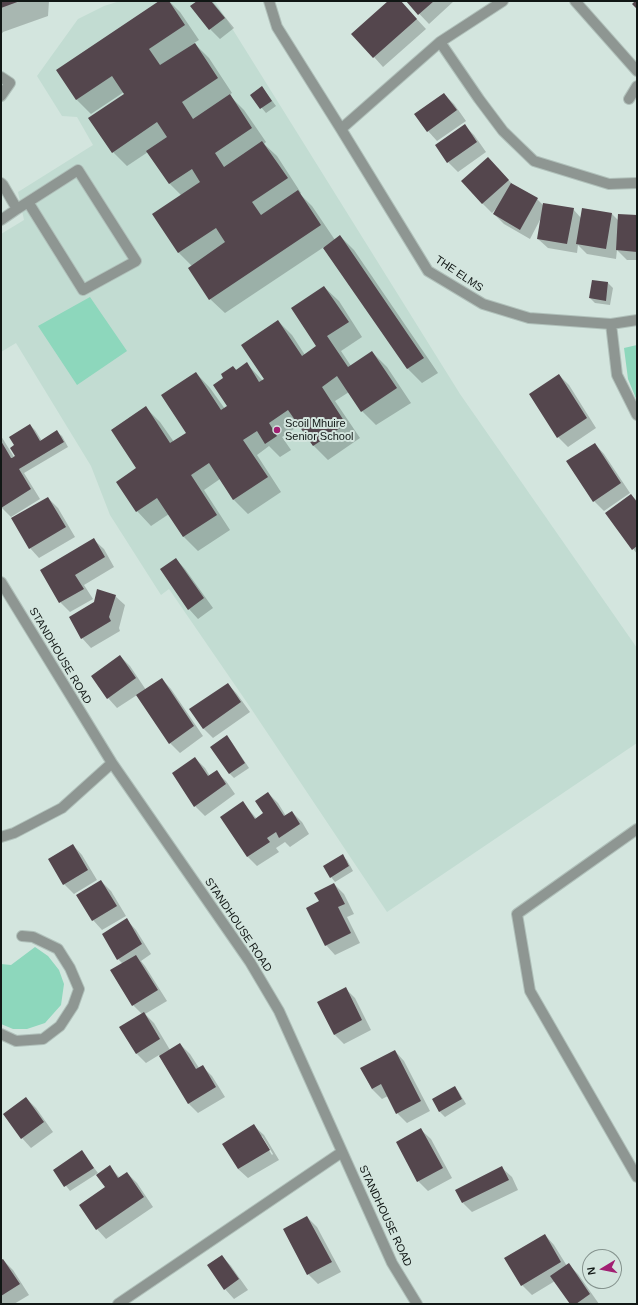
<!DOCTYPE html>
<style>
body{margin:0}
#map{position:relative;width:638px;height:1305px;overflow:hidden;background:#d3e5de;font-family:Arial,sans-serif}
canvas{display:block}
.frame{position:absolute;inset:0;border:2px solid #111715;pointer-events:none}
.north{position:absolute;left:582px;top:1249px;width:40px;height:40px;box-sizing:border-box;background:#d3e5de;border:1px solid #85938e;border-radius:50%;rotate:260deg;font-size:11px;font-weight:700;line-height:16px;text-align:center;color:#111715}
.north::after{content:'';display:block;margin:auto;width:14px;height:18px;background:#a12072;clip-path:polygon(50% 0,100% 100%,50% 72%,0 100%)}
</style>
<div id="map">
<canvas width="638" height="1305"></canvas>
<div class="frame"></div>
<div class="north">N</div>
</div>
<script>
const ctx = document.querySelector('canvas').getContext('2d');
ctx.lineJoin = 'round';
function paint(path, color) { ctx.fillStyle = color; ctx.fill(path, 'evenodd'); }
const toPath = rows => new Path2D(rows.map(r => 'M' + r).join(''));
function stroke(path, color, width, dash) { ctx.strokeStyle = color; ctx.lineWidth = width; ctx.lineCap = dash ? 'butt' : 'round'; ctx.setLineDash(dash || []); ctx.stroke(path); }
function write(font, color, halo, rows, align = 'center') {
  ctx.font = font + ' Arial,sans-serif'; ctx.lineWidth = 4; ctx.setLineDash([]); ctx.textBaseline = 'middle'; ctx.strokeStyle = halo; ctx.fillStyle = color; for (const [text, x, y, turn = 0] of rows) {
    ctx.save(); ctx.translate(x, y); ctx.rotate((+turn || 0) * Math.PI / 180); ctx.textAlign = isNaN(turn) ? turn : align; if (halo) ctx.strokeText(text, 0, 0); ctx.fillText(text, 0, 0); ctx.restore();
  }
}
paint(toPath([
 [120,1,215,1,460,394,637,648,637,743,387,912,248,704,169,589,161,595,110,515,91,466,16,343,1,352,1,234,24,220,18,192,93,145,77,117,62,116,37,76,78,19,104,6]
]), '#c2dcd2');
paint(toPath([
 [90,297,127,351,77,385,38,326],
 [637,345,637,401,628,379,624,348],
 [35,947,48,956,59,970,64,984,61,1005,45,1023,27,1029,13,1029,1,1024,1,964,11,965]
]), '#8dd7bc');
paint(toPath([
 [1,1,49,1,48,16,3,32,1,35],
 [161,1,169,1,180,12,199,40,194,43,209,58,232,93,229,95,244,110,266,142,264,144,277,156,301,193,300,194,312,206,335,240,340,236,354,250,438,373,422,383,408,369,324,247,225,313,210,299,189,268,192,266,179,253,153,214,182,196,170,184,148,152,127,166,113,152,126,94,124,92,91,114,76,99],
 [198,1,212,1,234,28,220,39,210,29],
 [390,1,400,1,426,29,383,67,374,57],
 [407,1,454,1,429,24],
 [262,87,276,106,266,113,251,95],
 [444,94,454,104,466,121,437,141,428,131],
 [464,125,474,135,486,152,458,172,448,162],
 [498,168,513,185,537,199,544,206,573,209,581,218,583,209,612,214,619,221,637,216,637,260,627,260,617,250,616,259,587,254,578,245,577,253,548,248,538,239,541,218,530,239,504,224,494,214,496,209,492,213,482,203],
 [593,281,608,283,613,288,610,305,595,303,590,298],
 [324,287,339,301,362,337,341,351,351,366,372,352,387,367,411,403,376,425,362,411,349,392,335,401,360,438,328,460,313,445,300,425,282,437,291,450,280,457,269,446,257,455,281,492,248,514,234,500,220,479,204,490,230,530,198,551,184,537,169,514,151,526,137,511,138,468,146,408,160,422,174,442,187,433,196,373,210,388,225,409,229,407,225,378,233,367,237,370,247,364,263,381,265,380,278,321,292,335,305,355,318,346],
 [559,375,569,385,596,428,568,447,558,437],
 [30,425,35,430,42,441,57,432,62,436,68,447,24,473,40,499,11,517,1,507,1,436,14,457],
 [595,444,604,454,630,493,604,511,594,501],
 [631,495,637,501,637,554,607,513],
 [48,498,58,508,75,537,39,558,30,548],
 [94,540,104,549,114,567,84,585,93,599,70,612,60,602,41,571],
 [176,559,185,569,213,608,198,619,189,609],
 [115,596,125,605,119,628,120,631,91,648,82,638],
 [120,656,130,666,146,690,162,679,171,689,203,736,180,753,170,743,137,695,117,708,108,698],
 [228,684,237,694,250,712,213,738,203,728],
 [227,737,231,741,249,768,234,778,230,774,211,747],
 [195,758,205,768,210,776,216,772,226,781,235,794,205,816,195,806],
 [268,793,278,803,286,816,292,812,302,822,309,834,290,847,285,842,276,848,279,852,257,866,247,856,243,803,257,819,265,814],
 [73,845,82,855,97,880,74,894,64,884,49,859],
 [342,856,347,860,353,871,335,882,331,877],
 [101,881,111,891,126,916,102,930,93,920],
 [334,884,344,894,354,914,347,917,360,943,335,955,326,945,320,902],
 [127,920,136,930,151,954,141,961,145,966,167,1001,145,1014,154,1023,170,1050,180,1044,190,1054,199,1068,202,1066,212,1076,225,1097,198,1113,189,1104,159,1055,146,1063,136,1053,142,1014,133,1005,123,964,118,959],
 [346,989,355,998,371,1030,344,1044,334,1034],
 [395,1051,404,1061,430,1111,407,1123,397,1113,388,1096,382,1099,372,1089,362,1069],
 [455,1087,459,1092,466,1104,445,1117,440,1112,433,1100],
 [26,1098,36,1108,53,1132,31,1148,22,1138],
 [254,1126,264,1135,279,1160,248,1178,238,1169],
 [260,1136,262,1136,273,1154,272,1155],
 [421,1130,431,1139,452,1178,428,1191,418,1181],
 [82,1152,98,1173,70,1191,54,1170],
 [110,1167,120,1178,127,1173,137,1183,153,1207,106,1239,97,1229],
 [502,1168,512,1177,518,1190,472,1212,463,1203],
 [307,1217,317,1227,341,1272,318,1284,308,1274,284,1229],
 [545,1235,554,1245,567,1266,568,1264,578,1274,599,1304,571,1304,555,1281,532,1295,522,1285],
 [222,1256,231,1266,248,1290,234,1299,225,1289],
 [3,1260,13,1270,29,1295,14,1304,1,1304,1,1261]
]), '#0003');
paint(toPath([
 [1,1,20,1,1,8],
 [159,1,169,1,185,25,149,49,160,65,195,43,218,78,182,102,193,119,230,94,252,128,215,153,224,167,262,141,288,178,252,202,261,215,298,190,321,225,209,300,188,268,225,242,216,228,178,253,152,214,200,182,192,169,169,184,146,151,167,137,157,122,112,153,88,118,124,94,112,76,76,100,56,70],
 [197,1,211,1,225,18,209,30,190,6],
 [388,1,401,1,417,19,373,58,351,34],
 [406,1,434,1,418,15],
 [635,1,637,1,637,9,632,4],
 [262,86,272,101,260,109,250,95],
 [444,93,457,110,427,132,414,114],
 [465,124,477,142,447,163,435,145],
 [488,157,509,180,482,204,461,181],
 [511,183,538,198,520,230,493,214],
 [543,203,574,208,567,244,537,239],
 [582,208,612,213,606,249,576,244],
 [618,214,637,215,637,252,616,250],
 [340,235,424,358,407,369,323,248],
 [592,280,608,282,606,301,589,298],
 [324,286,349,322,327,336,348,367,372,351,397,388,361,412,337,376,322,387,346,424,313,446,288,410,269,423,277,436,265,444,257,431,243,440,268,477,233,500,209,463,191,475,217,515,183,537,157,498,136,512,116,482,136,468,111,430,146,406,170,443,186,433,161,395,196,372,221,410,227,406,213,385,223,378,221,374,233,366,236,370,247,362,259,382,264,379,241,345,278,320,302,356,316,346,291,308],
 [559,374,587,418,557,438,529,394],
 [30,424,40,441,57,430,64,442,19,469,31,489,1,508,1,441,11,458,12,458,15,456,10,448,14,445,9,437],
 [595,443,621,483,593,502,566,461],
 [631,494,637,502,637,546,632,550,605,513],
 [48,497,66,527,29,549,11,518],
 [94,538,105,557,75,575,84,589,59,603,40,570],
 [176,558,204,598,188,610,160,569],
 [97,589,116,595,109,617,111,621,81,639,69,617,94,602],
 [120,655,136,678,107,699,91,676],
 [162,678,194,726,169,744,136,695],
 [228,683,241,702,203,729,189,709],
 [227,735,245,763,229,774,210,747],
 [195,757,208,776,217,770,226,784,194,807,172,773],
 [268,792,284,816,292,811,300,824,279,838,276,832,267,838,270,842,247,857,220,817,243,801,255,819,263,813,255,801],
 [73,844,88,870,63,885,48,859],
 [343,854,349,866,330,878,323,866],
 [101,880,117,906,92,921,76,895],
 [334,883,345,904,338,907,351,933,325,946,306,908,319,901,314,893],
 [127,918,142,944,117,960,102,934],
 [136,955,158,990,132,1006,110,970],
 [346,987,362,1020,334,1035,317,1002],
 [144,1012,160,1039,136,1054,119,1027],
 [180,1043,196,1069,203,1065,216,1087,188,1104,159,1056],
 [395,1050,421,1101,396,1114,381,1084,372,1089,360,1068],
 [455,1086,462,1099,439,1112,432,1099],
 [26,1097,44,1122,21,1139,3,1114],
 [254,1124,270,1150,238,1169,222,1144],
 [421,1128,443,1168,417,1182,396,1142],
 [82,1150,94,1168,64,1187,53,1170],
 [110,1165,118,1178,127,1172,144,1197,96,1230,79,1205,105,1187,96,1175],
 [502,1166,509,1180,462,1203,455,1190],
 [307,1216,332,1262,307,1275,283,1229],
 [545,1234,561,1262,521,1286,504,1258],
 [222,1255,239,1279,224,1290,207,1265],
 [3,1259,20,1284,1,1296,1,1260],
 [569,1263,590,1294,576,1304,570,1304,550,1276]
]), '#54464d');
const service = toPath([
 [1,77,10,83,1,96],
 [1,183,3,185,17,209,1,220],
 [17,209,28,202,78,170,136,261,83,290,28,202]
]);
const minor = toPath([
 [269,1,277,27,341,129,428,271,483,304,529,318,611,324,637,320],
 [575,1,637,71],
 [440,42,479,99,503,131,534,161,609,184,637,183],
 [629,99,637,86],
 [341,129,440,42,503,1],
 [611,324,617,375,637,415],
 [1,582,112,763,250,962,279,1011,392,1263,417,1304],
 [637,829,517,914,530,991,637,1177],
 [1,837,14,833,62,808,112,763],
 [1,1034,16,1041,43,1039,60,1026,73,1006,79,989,70,968,58,949,33,937,22,936],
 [118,1304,342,1152]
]);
stroke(service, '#b0c0ba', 12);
stroke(minor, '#b0c0ba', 12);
stroke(service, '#8e9692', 10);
stroke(minor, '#8e9692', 10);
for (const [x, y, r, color] of [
 [277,430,4,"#a12072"]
]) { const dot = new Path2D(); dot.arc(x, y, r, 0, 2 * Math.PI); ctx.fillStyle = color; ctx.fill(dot); stroke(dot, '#d3e5de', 1.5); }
write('11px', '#111715', '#d3e5de', [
 ["THE ELMS",459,274,34],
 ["STANDHOUSE ROAD",60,656,59],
 ["STANDHOUSE ROAD",238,925,56],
 ["STANDHOUSE ROAD",385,1216,65]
]);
write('11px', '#111715', '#d3e5de', [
 ["Scoil Mhuire",285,424],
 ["Senior School",285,437]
], 'left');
</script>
